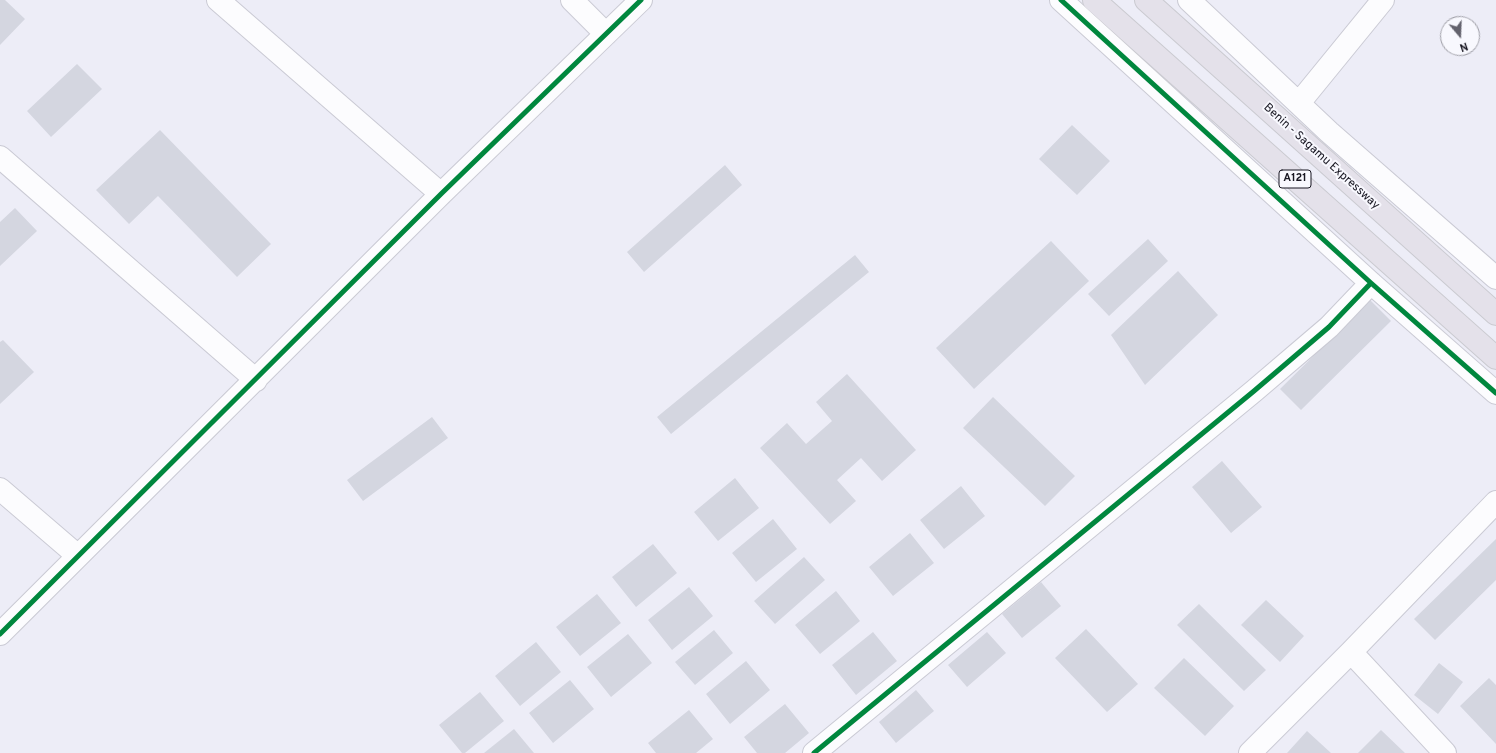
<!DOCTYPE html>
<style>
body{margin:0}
#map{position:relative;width:1496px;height:753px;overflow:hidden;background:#ededf7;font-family:Overpass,sans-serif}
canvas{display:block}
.north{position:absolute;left:1440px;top:16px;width:40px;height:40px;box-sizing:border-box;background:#f8f8fe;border:1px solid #9e9ea6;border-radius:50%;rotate:161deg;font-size:11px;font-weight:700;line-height:16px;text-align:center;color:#181722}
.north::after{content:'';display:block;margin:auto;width:14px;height:18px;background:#63626d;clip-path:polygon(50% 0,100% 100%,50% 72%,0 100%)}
</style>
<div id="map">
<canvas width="1496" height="753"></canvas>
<div class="north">N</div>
</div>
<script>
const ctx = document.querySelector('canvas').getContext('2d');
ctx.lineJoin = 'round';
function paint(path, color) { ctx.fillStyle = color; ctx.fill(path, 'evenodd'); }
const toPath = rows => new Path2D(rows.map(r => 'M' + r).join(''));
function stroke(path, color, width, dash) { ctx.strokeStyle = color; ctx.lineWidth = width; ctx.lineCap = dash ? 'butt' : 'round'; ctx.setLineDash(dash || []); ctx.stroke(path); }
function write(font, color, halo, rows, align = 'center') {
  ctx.font = font + ' Overpass,sans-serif'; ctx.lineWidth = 4; ctx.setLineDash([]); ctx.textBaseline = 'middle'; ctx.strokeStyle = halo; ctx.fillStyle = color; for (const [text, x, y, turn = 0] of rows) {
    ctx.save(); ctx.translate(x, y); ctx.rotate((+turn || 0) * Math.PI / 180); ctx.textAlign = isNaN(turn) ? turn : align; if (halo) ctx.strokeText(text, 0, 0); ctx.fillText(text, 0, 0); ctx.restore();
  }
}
paint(toPath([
 [0,0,5,0,25,19,0,45],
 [77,64,102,89,51,137,27,111],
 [1072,125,1110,161,1077,195,1039,159],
 [160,130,271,244,237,277,158,196,129,224,96,190],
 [725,165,742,185,644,272,627,252],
 [15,208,37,231,0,266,0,222],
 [1148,239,1168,261,1109,316,1088,294],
 [1051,241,1089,281,974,389,936,348],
 [855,255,869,272,671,434,657,417],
 [1178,271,1218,315,1145,385,1111,335],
 [1370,300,1391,321,1301,410,1280,389],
 [3,340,34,372,0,404,0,342],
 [847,374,916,450,882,481,861,458,837,480,856,501,830,524,760,448,787,423,806,444,832,421,816,402],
 [993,397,1075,476,1045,506,963,428],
 [432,417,448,438,363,501,347,480],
 [1222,461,1262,507,1231,533,1192,487],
 [735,478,759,508,718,541,694,512],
 [961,486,985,516,944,549,920,520],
 [773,519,797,549,756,582,732,553],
 [910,533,934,563,893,596,869,567],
 [1496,539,1496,580,1435,640,1414,619],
 [653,544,677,573,636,607,612,577],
 [804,557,825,580,775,624,754,601],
 [1041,582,1061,606,1022,638,1002,614],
 [689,587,713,616,672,650,648,620],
 [836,591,860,621,820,654,795,625],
 [597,594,621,623,580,656,556,627],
 [1266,600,1304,636,1280,662,1241,625],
 [1199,604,1266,670,1244,691,1177,625],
 [1086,629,1138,684,1107,712,1055,658],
 [714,630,733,653,695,685,675,662],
 [873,632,897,661,856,695,832,665],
 [987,632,1006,653,967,687,948,665],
 [628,634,652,663,611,697,587,667],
 [536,642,561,672,520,706,495,676],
 [1184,658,1234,706,1205,736,1154,688],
 [746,661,770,690,730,724,706,694],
 [1439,663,1463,682,1438,714,1414,695],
 [1489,678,1496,685,1496,744,1460,706],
 [570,680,594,709,553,743,529,713],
 [916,690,934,711,896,743,879,722],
 [480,692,504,721,465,753,462,753,439,725],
 [785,704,809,733,785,753,757,753,744,737],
 [689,710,713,739,696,753,656,753,648,743],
 [514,729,534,753,484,753],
 [1381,730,1405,753,1358,753],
 [1307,731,1331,753,1287,753]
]), '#d4d6e0');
const minor = toPath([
 [218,0,441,194],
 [572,0,606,34],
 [1061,0,1371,283,1496,393],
 [1189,0,1329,132,1496,278],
 [1299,103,1383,0],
 [0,157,256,380],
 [0,489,78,556],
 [0,634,441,194,641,0],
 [1351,652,1445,753],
 [814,753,1254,391,1329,327,1371,283],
 [1250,753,1351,652,1496,502]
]);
const highway = toPath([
 [1094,0,1496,358],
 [1146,0,1496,314]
]);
stroke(minor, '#cacad4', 24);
stroke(highway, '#cacad0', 24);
stroke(minor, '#fcfcfe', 22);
stroke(highway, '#e4e1ea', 22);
stroke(toPath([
 [1061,0,1371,283,1496,393],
 [0,634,441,194,641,0],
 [814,753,1254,391,1329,327,1371,283]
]), '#00873e', 5);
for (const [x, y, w] of [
 [1295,179,32]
]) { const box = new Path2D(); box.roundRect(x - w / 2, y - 9, w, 18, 3); ctx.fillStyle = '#f8f8fe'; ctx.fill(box); stroke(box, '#181722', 1); }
write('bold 11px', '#181722', null, [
 ["A121",1295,179]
]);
write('12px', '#181722', '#f8f8fe', [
 ["Benin - Sagamu Expressway",1321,157,42]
]);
</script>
